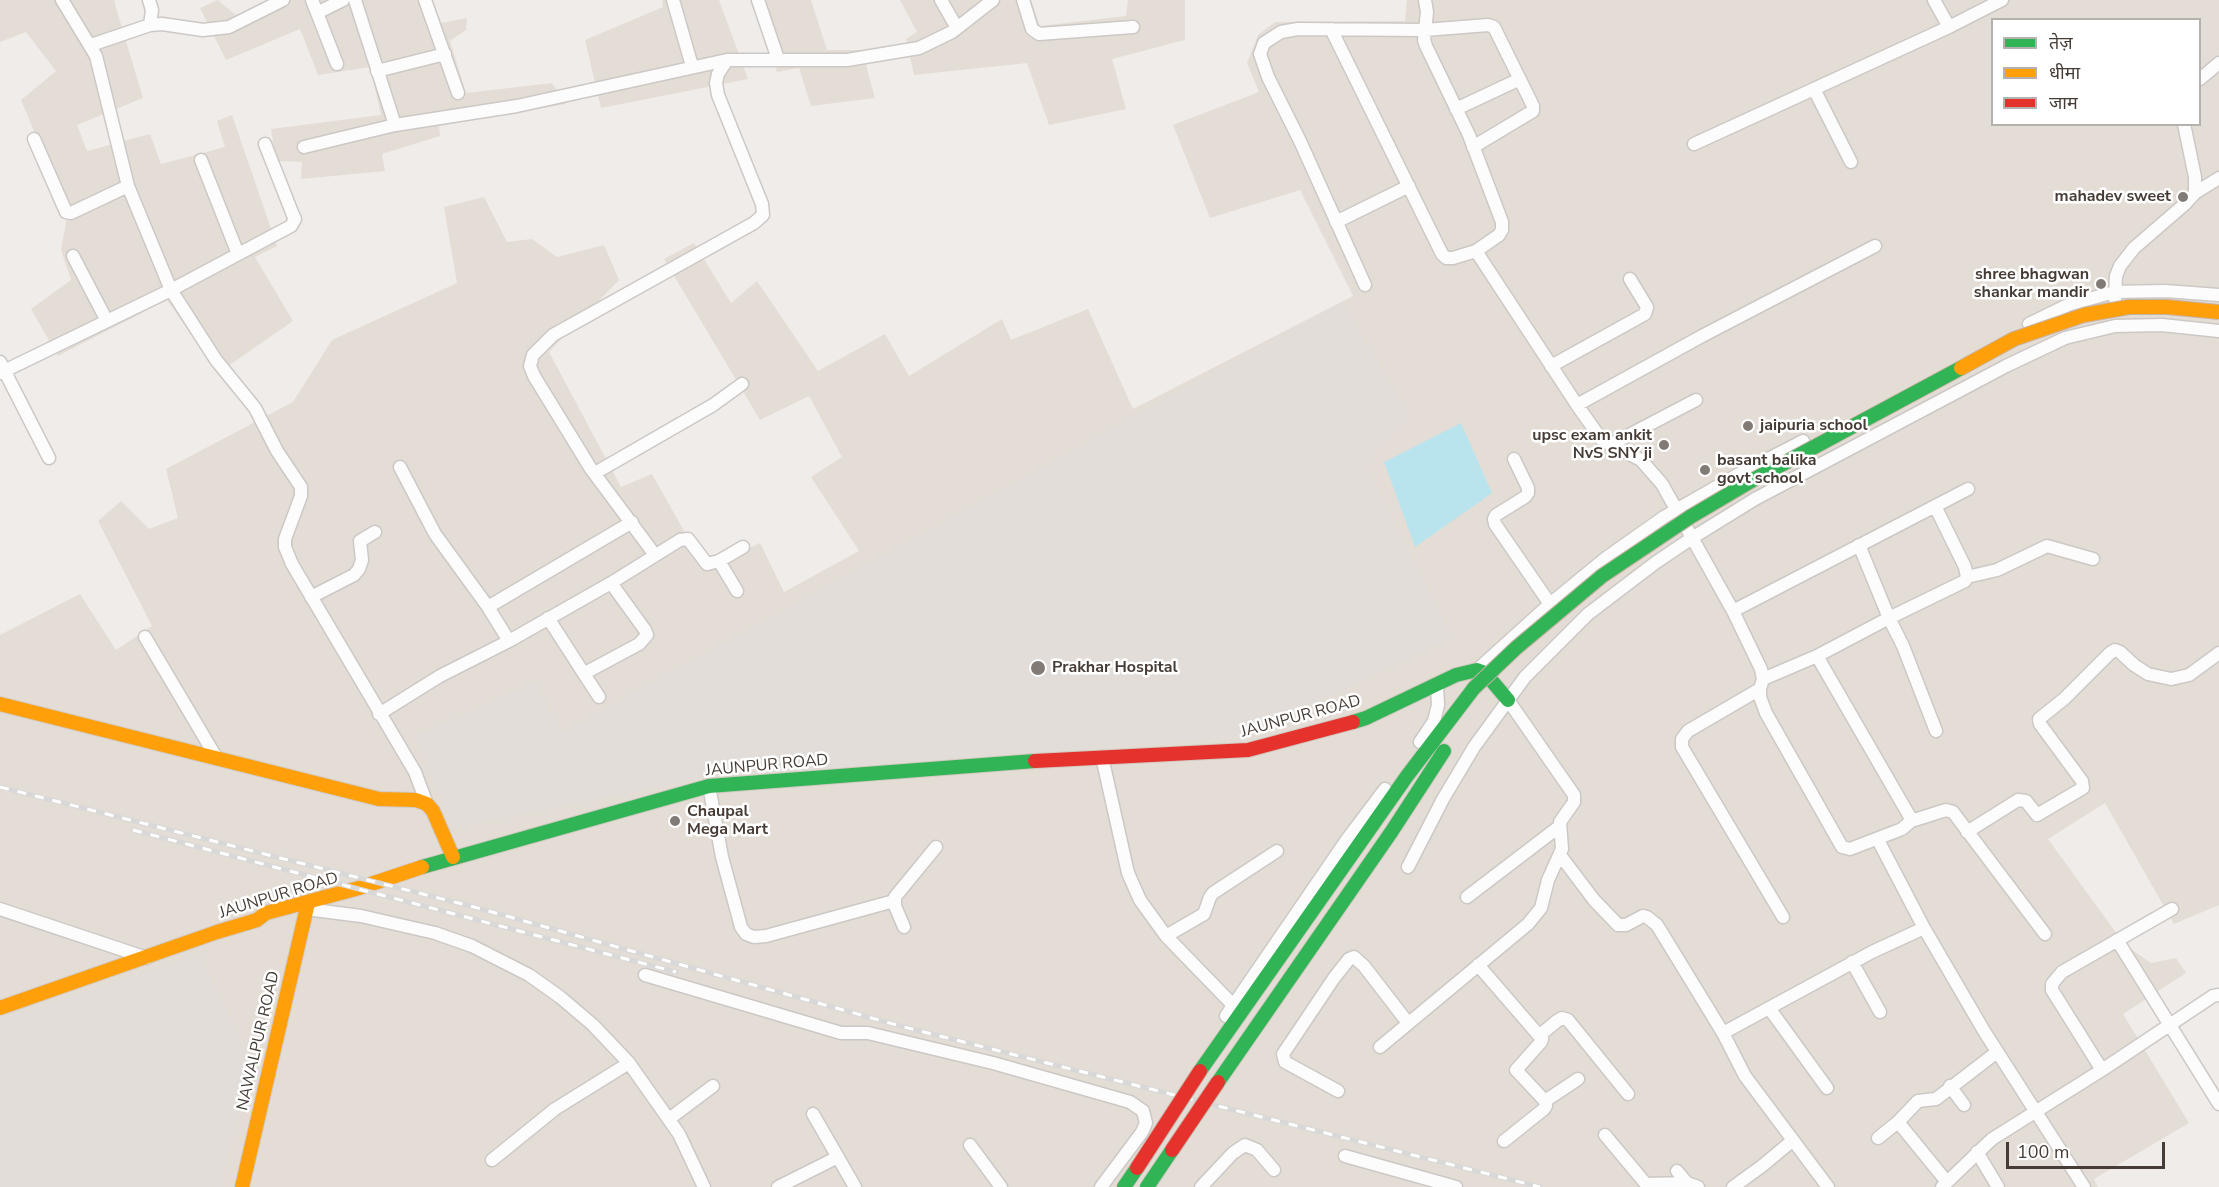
<!DOCTYPE html>
<meta charset="utf-8">
<style>
body{margin:0}
#map{position:relative;width:2219px;height:1187px;overflow:hidden;background:#f0ece9;font-family:"Nunito Sans","Noto Sans Devanagari",sans-serif}
canvas{display:block}
.legend{position:absolute;left:1991px;top:18px;width:210px;height:108px;box-sizing:border-box;background:#fff;border:2px solid #b5b1ae;margin:0;padding:8px 10px;list-style:none;font-size:18px;color:#463c35}
.legend li{display:flex;align-items:center;gap:12px;height:30px}
.legend b{width:30px;border:2px solid #b5b1ae}
.scale{position:absolute;left:2006px;top:1142px;width:159px;height:27px;box-sizing:border-box;border:3px solid #463c35;border-top:0;padding-left:8px;font-size:18px;line-height:21px;white-space:nowrap;color:#463c35;-webkit-text-stroke:4px #fff;paint-order:stroke}
</style>
<div id="map">
<canvas width="2219" height="1187"></canvas>
<ul class="legend">
<li><b style="height:8px;background:#30b455"></b>तेज़</li>
<li><b style="height:8px;background:#ff9f0a"></b>धीमा</li>
<li><b style="height:8px;background:#e5322d"></b>जाम</li>
</ul>
<div class="scale">100 m</div>
</div>
<script>
const ctx = document.querySelector('canvas').getContext('2d');
ctx.lineJoin = 'round';
function paint(path, color) { ctx.fillStyle = color; ctx.fill(path, 'evenodd'); }
const toPath = rows => new Path2D(rows.map(r => 'M' + r).join(''));
function stroke(path, color, width, dash) { ctx.strokeStyle = color; ctx.lineWidth = width; ctx.lineCap = dash ? 'butt' : 'round'; ctx.setLineDash(dash || []); ctx.stroke(path); }
function write(font, color, halo, rows, align = 'center') {
  ctx.font = font + ' "Nunito Sans",sans-serif'; ctx.lineWidth = 5; ctx.setLineDash([]); ctx.textBaseline = 'middle'; ctx.strokeStyle = halo; ctx.fillStyle = color; for (const [text, x, y, turn = 0] of rows) {
    ctx.save(); ctx.translate(x, y); ctx.rotate((+turn || 0) * Math.PI / 180); ctx.textAlign = isNaN(turn) ? turn : align; if (halo) ctx.strokeText(text, 0, 0); ctx.fillText(text, 0, 0); ctx.restore();
  }
}
paint(toPath([
 [0,0,116,0,114,1,143,98,77,125,87,151,150,134,161,164,225,147,217,121,232,115,277,246,255,257,293,321,218,373,167,300,58,356,31,309,71,280,61,250,68,212,21,100,56,71,26,32,0,42],
 [218,0,238,17,271,0,431,0,441,23,467,18,466,30,450,41,466,93,552,83,566,104,439,126,440,136,382,154,385,171,301,179,302,162,276,161,271,129,381,115,370,67,318,75,300,29,226,60,200,8],
 [662,0,719,0,748,79,601,108,585,40,663,7],
 [750,0,811,0,827,50,862,50,875,98,811,106,799,68,777,72],
 [900,0,1031,0,1040,26,1126,16,1128,0,1185,0,1185,40,1112,59,1126,109,1049,125,1027,63,914,75,906,39,917,32],
 [1407,0,2219,0,2219,905,2174,924,2105,803,2048,839,2125,945,2151,963,2176,958,2186,973,2123,1014,2189,1123,2094,1179,2098,1187,0,1187,0,635,80,594,116,650,152,626,98,521,121,501,149,529,178,518,166,469,293,402,332,340,457,283,444,207,484,197,507,242,532,239,557,257,604,245,619,280,549,352,621,487,652,474,705,568,760,543,784,592,859,551,811,477,842,457,809,396,760,420,664,259,694,243,731,303,757,281,818,371,885,334,909,376,1002,319,1011,340,1088,309,1133,409,1353,296,1300,190,1210,218,1173,125,1259,92,1247,63,1258,35,1275,22,1405,21],
 [1992,20,2200,20,2200,124,1992,124]
]), '#e4ddd6');
paint(toPath([
 [1342,302,1409,417,1365,462,1451,638,1243,737,705,777,453,828,416,736,535,682,561,733],
 [200,955,249,1059,221,1187,0,1187,0,1019]
]), '#e3ddda');
paint(toPath([
 [1461,423,1492,493,1415,547,1384,462]
]), '#bae4ed');
const street = toPath([
 [62,0,96,56,128,186,171,290,216,360,255,408,277,451,301,487,301,496,285,539,285,547,292,564,415,772,427,804],
 [149,0,152,10,150,25],
 [312,0,337,64],
 [355,0,395,125],
 [425,0,458,93],
 [673,0,692,66],
 [758,0,778,59],
 [941,0,957,28],
 [1023,0,1032,29,1039,34,1133,27],
 [1934,0,1949,27],
 [317,13,343,0],
 [1331,29,1442,254,1446,258,1453,258,1476,251,1499,235,1502,230,1502,222,1469,135,1426,46,1424,40,1427,12,1425,0],
 [91,45,150,25,162,24,203,30,229,27,283,0],
 [377,71,445,54],
 [2200,79,2219,63],
 [1814,89,1851,162],
 [1456,109,1520,79],
 [34,139,66,212,71,213,128,186],
 [1694,144,1949,27,2002,0],
 [304,147,395,125,517,106,727,60,847,60,919,48,952,32,993,0],
 [201,160,238,254],
 [2195,193,2219,178],
 [1336,222,1409,186],
 [1476,251,1577,405,1601,439,1641,460,1662,484,1733,611,1761,669,1763,679,1760,689,1760,697,1766,713,1842,847,1850,849,1902,829,1911,821,1910,817,1817,656],
 [73,256,107,321],
 [1365,285,1300,141,1268,77,1260,54,1264,43,1281,32,1298,29,1425,30,1488,25,1494,27,1533,106,1533,111,1473,147],
 [2115,299,2116,276,2120,266,2134,248,2185,204,2195,193,2195,177,2184,124],
 [2029,324,2068,305,2114,292,2165,291,2219,295],
 [0,362,49,458],
 [1551,366,1645,314,1647,307,1630,279],
 [0,373,171,290,291,226,295,219,293,215,265,144],
 [1577,405,1702,336,1875,246],
 [1610,445,1696,400],
 [1514,459,1528,488,1528,493,1525,497,1496,515,1494,519,1495,524,1550,604],
 [400,467,435,534,488,607,509,641],
 [595,473,713,405,742,384],
 [1859,545,1889,618,1903,646,1936,731],
 [655,555,591,469,534,376,530,366,533,355,553,335,754,223,763,215,762,204,718,95,716,83,718,74,727,60],
 [719,561,737,591],
 [1967,577,1997,570,2047,546,2093,559],
 [311,597,354,575,359,569,362,560,360,541,375,532],
 [488,607,632,522],
 [1733,611,1968,489],
 [548,618,599,697],
 [145,637,216,757],
 [1477,670,1550,604,1606,558,1664,517,1739,474,1803,441],
 [585,673,639,644,647,635,645,630,611,583],
 [1763,679,1817,656,1889,618,1965,581,1967,577,1965,567,1935,506],
 [1760,689,1688,731,1682,739,1682,747,1783,917],
 [379,714,440,676,509,641,611,583,680,540,688,539,707,564,719,561,743,547],
 [1420,742,1434,721,1438,705,1437,685],
 [1102,757,1128,873,1140,900,1166,936,1233,1005],
 [709,786,722,857,741,927,746,934,754,937,766,936,894,901],
 [1911,821,1946,810,1953,812,2045,934],
 [1967,832,2018,800,2026,801,2037,815,2083,788,2082,781,2040,724,2039,719,2064,699,2110,653,2115,650,2120,652,2134,665,2148,674,2171,679,2189,675,2219,653],
 [1878,840,1924,928,1984,1031,2084,1187],
 [1560,855,1594,900,1618,925,1626,925,1643,916,1647,917,1657,925,1723,1033,1745,1076,1828,1187],
 [1408,867,1443,799,1474,747,1525,677,1588,614,1655,563,1692,538,1755,499,2006,366,2065,338,2115,326,2162,325,2219,331],
 [1467,897,1560,826],
 [0,909,147,958],
 [306,909,361,916,435,933,472,946,529,975,560,997,593,1025,629,1063,679,1134,704,1187],
 [904,927,895,906,895,897,936,847],
 [1166,936,1204,914,1210,897,1213,893,1277,851],
 [2117,940,2219,1104],
 [1852,962,1880,1012],
 [1478,965,1542,1039,1541,1042,1516,1070,1545,1101,1546,1106,1544,1109,1504,1141],
 [645,975,841,1033,868,1033,993,1063,1130,1102,1143,1111,1146,1123,1142,1132,1101,1187],
 [1769,1008,1827,1088],
 [1226,1016,1348,838,1385,789],
 [1723,1033,1872,952,1924,928],
 [1540,1035,1557,1021,1562,1018,1568,1020,1628,1094],
 [1380,1047,1528,924,1541,908,1548,880,1562,849,1560,822,1574,802,1574,795,1508,700],
 [2102,1070,2052,990,2052,984,2062,972,2172,909],
 [1950,1086,1964,1105],
 [1338,1091,1285,1062,1283,1054,1334,978,1349,959,1354,957,1364,966,1408,1023],
 [1545,1101,1578,1079],
 [813,1114,855,1187],
 [669,1119,713,1086],
 [1898,1122,1947,1182],
 [1605,1135,1646,1184,1687,1183],
 [1878,1138,1898,1122,1918,1101,1936,1099,1997,1052],
 [970,1145,1001,1187],
 [1977,1152,1998,1187],
 [1345,1156,1456,1187],
 [492,1160,555,1109,629,1063],
 [1677,1171,1687,1183,1698,1187],
 [778,1187,838,1157],
 [1201,1187,1233,1153,1245,1145,1257,1150,1274,1170],
 [1733,1187,1762,1166,1792,1141],
 [1942,1187,1992,1139,2102,1070,2213,996,2219,995]
]);
const fast = toPath([
 [1353,722,1366,718,1456,675,1477,670,1485,673,1508,700],
 [422,867,709,786,1035,761],
 [1200,1071,1407,776,1474,688],
 [1218,1082,1392,831,1444,751],
 [1124,1187,1137,1168],
 [1147,1187,1172,1150]
]);
const slow = toPath([
 [0,704,379,799,416,800,427,804,433,811,453,857],
 [0,1008,217,932,257,920,266,913,359,888,422,867],
 [242,1187,308,903]
]);
const jam = toPath([
 [1035,761,1248,750,1353,722]
]);
stroke(street, '#ccc8c5', 15);
stroke(fast, '#d1c9c1', 16);
stroke(slow, '#d1c9c1', 16);
stroke(jam, '#d1c9c1', 16);
stroke(street, '#fdfcfc', 12);
stroke(fast, '#30b455', 14);
stroke(slow, '#ff9f0a', 14);
stroke(jam, '#e5322d', 14);
const rail = toPath([
 [0,787,474,907,904,1027,1540,1187],
 [133,830,676,972]
]);
stroke(rail, '#d9d8d8', 5);
stroke(rail, '#fff', 3, [9]);
const fastBridge = toPath([
 [1474,688,1516,648,1602,576,1690,517,1751,481,1961,368]
]);
const slowBridge = toPath([
 [1961,368,2014,339,2084,315,2129,307,2167,307,2219,312]
]);
const jamBridge = toPath([
 [1172,1150,1218,1082],
 [1137,1168,1200,1071]
]);
stroke(fastBridge, '#c7b3a5', 16, []);
stroke(slowBridge, '#c7b3a5', 16, []);
stroke(jamBridge, '#c7b3a5', 16, []);
stroke(fastBridge, '#30b455', 14);
stroke(slowBridge, '#ff9f0a', 14);
stroke(jamBridge, '#e5322d', 14);
for (const [x, y, r, color] of [
 [2183,197,6,"#827a74"],
 [2101,284,6,"#827a74"],
 [1748,426,6,"#827a74"],
 [1664,445,6,"#827a74"],
 [1705,470,6,"#827a74"],
 [1038,668,8,"#827a74"],
 [675,821,6,"#827a74"]
]) { const dot = new Path2D(); dot.arc(x, y, r, 0, 2 * Math.PI); ctx.fillStyle = color; ctx.fill(dot); stroke(dot, '#fff', 2); }
write('bold 16px', '#463c35', '#fff', [
 ["mahadev sweet",2171,197,"right"],
 ["shree bhagwan",2089,275,"right"],
 ["shankar mandir",2089,293,"right"],
 ["jaipuria school",1760,426],
 ["upsc exam ankit",1652,436,"right"],
 ["NvS SNY ji",1652,454,"right"],
 ["basant balika",1717,461],
 ["govt school",1717,479],
 ["Prakhar Hospital",1052,668],
 ["Chaupal",687,812],
 ["Mega Mart",687,830]
], 'left');
write('16px', '#463c35', '#fff', [
 ["JAUNPUR ROAD",1301,717,-15],
 ["JAUNPUR ROAD",767,766,-5],
 ["JAUNPUR ROAD",279,896,-17],
 ["NAWALPUR ROAD",259,1041,-77]
]);
</script>
